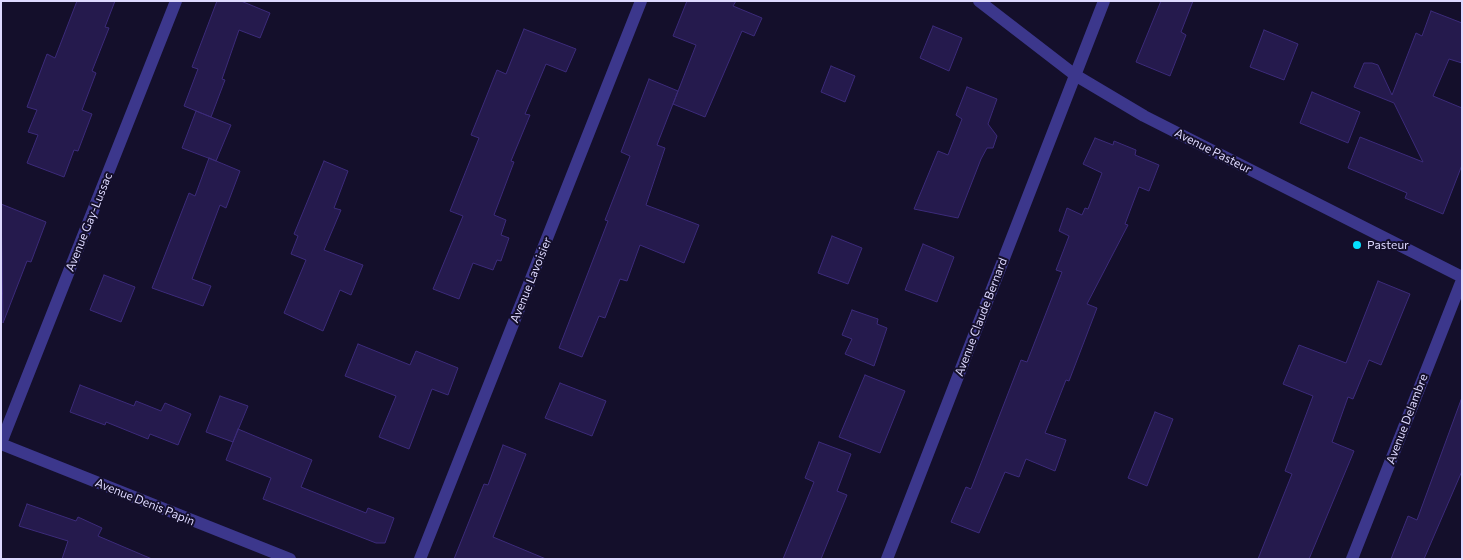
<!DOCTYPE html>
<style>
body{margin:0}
#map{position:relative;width:1463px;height:560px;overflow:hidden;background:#140f2b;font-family:Commissioner,sans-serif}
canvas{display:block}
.frame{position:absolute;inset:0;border:2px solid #ded9ff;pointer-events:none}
</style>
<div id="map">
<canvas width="1463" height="560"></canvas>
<div class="frame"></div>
</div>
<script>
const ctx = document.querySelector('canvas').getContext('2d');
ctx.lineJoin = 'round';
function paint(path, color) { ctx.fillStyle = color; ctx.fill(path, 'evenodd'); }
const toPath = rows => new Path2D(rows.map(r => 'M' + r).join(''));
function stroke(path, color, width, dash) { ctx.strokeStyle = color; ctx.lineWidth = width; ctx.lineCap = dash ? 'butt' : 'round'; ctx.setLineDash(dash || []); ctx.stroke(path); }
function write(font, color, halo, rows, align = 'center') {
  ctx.font = font + ' Commissioner,sans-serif'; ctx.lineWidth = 4; ctx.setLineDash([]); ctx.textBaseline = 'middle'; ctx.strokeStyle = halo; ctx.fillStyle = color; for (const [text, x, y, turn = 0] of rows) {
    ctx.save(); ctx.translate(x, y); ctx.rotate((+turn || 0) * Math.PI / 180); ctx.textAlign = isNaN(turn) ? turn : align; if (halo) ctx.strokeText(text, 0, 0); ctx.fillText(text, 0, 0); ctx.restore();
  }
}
const building = toPath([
 [77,1,115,1,105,27,109,28,92,71,96,73,82,110,92,114,78,151,74,150,64,177,27,163,38,135,28,132,37,110,27,107,47,54,55,58,77,1],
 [217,1,241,1,270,13,260,38,239,30,222,79,225,80,211,117,184,106,198,69,192,67,217,1],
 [687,1,736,1,733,6,762,18,754,36,742,31,705,117,673,104,696,45,673,36,687,1],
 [1161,1,1193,1,1181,32,1186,35,1170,76,1136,62,1161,1],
 [1431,11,1462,23,1462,63,1449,59,1433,96,1462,108,1462,165,1443,214,1405,198,1407,193,1348,168,1360,137,1423,162,1394,103,1354,87,1364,63,1372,63,1378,65,1392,95,1416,33,1422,36,1431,11],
 [933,26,962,38,949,71,920,58,933,26],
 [524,29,576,49,566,72,546,64,525,114,530,115,511,161,514,162,494,215,506,220,501,235,509,238,501,261,497,260,493,270,473,263,459,299,433,289,463,216,450,211,479,138,471,135,497,70,506,74,524,29],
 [1264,30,1298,44,1284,80,1250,67,1264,30],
 [831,66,855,76,845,102,821,92,831,66],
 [649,79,678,91,657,145,665,148,646,205,699,225,684,263,640,245,627,281,620,279,605,318,599,316,582,357,559,348,608,221,605,220,630,156,621,152,649,79],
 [967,87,997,99,988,124,997,136,993,148,987,148,981,159,958,218,914,209,938,151,948,155,962,119,956,115,967,87],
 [1312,92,1360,112,1348,143,1300,123,1312,92],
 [196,111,231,125,216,161,182,148,196,111],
 [1095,138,1113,145,1114,141,1136,150,1135,155,1159,165,1149,191,1139,187,1125,224,1128,225,1087,304,1097,308,1069,381,1066,380,1045,433,1066,440,1055,471,1026,459,1019,477,1005,472,979,533,951,522,966,487,971,489,1021,360,1027,362,1062,272,1056,270,1069,236,1059,231,1067,208,1082,215,1085,208,1088,209,1102,173,1083,164,1095,138],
 [209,158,240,171,226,208,220,205,192,279,211,286,203,306,152,288,189,193,195,196,209,158],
 [324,161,348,171,334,208,341,210,324,250,363,265,351,295,340,290,323,331,284,313,306,260,291,254,298,236,294,234,324,161],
 [1,204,46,222,31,262,27,261,3,323,1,204],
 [832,236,862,248,848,284,818,273,832,236],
 [923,244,954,257,937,302,905,290,923,244],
 [104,275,135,287,121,322,90,310,104,275],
 [1378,281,1410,294,1381,365,1369,360,1353,399,1348,397,1332,442,1354,451,1309,559,1258,559,1292,474,1285,471,1313,396,1283,384,1299,345,1346,363,1378,281],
 [852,310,878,319,877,324,887,328,874,366,845,354,852,339,842,335,852,310],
 [358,344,410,365,416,351,458,368,448,395,432,389,409,449,379,437,396,396,345,376,358,344],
 [865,375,905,391,880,453,839,437,865,375],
 [560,383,606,401,592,436,545,418,560,383],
 [80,385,134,406,136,401,161,411,165,403,191,414,178,445,150,434,148,439,106,422,105,425,70,412,80,385],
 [220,396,248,406,233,442,206,432,220,396],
 [1461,400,1462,471,1424,559,1391,559,1408,516,1417,520,1461,400],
 [1155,412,1173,419,1147,486,1128,478,1155,412],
 [238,429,312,460,301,487,366,513,368,508,394,518,385,543,376,543,263,499,271,478,226,460,238,429],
 [819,442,851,454,837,491,847,495,821,559,783,559,814,482,805,478,819,442],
 [503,445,526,454,493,537,546,559,454,559,484,484,488,485,503,445],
 [27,504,76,521,78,517,102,528,98,536,152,559,62,559,68,541,19,526,27,504]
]);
paint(building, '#251a4d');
stroke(building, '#3c2b7a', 1);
stroke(toPath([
 [979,1,1075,75,1144,116,1462,277],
 [1,443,176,1],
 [1,444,290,559],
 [420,559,641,1],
 [887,559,1104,1],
 [1352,559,1462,280]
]), '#3c378c', 12);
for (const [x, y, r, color] of [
 [1357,245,5,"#05e1ff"]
]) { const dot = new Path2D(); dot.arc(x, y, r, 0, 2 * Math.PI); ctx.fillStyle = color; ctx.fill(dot); stroke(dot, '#140f2b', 2); }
write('12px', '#ded9ff', '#140f2b', [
 ["Avenue Pasteur",1213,151,27],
 ["Avenue Gay-Lussac",89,222,-68],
 ["Avenue Lavoisier",531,280,-68],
 ["Avenue Claude Bernard",981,317,-69],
 ["Avenue Delambre",1407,419,-69],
 ["Avenue Denis Papin",145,502,22]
]);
write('12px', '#ded9ff', '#140f2b', [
 ["Pasteur",1367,245]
], 'left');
</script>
